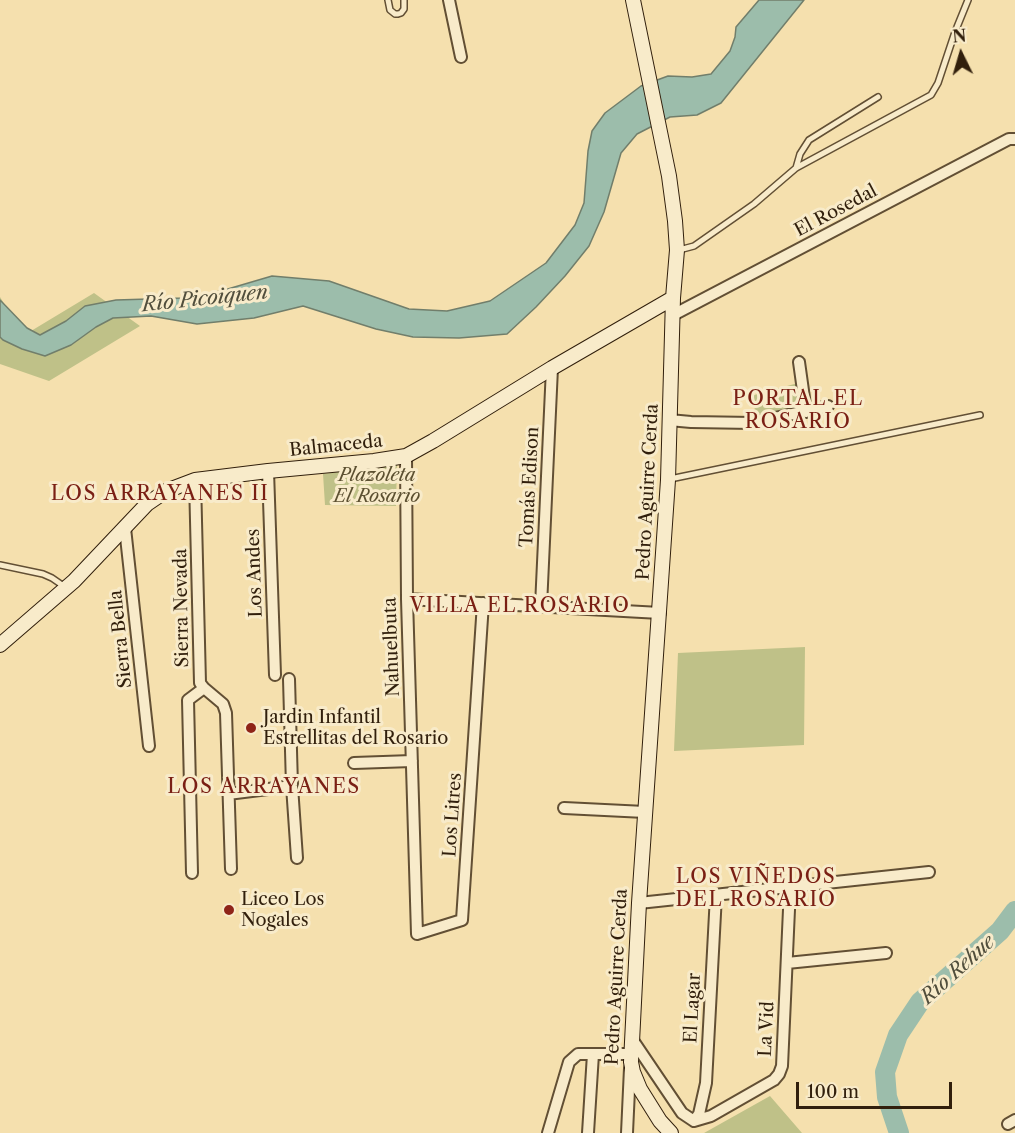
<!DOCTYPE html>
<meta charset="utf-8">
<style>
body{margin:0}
#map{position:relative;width:1015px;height:1133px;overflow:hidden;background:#f5e0ae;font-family:"Libre Caslon Text",serif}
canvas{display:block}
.north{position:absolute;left:931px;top:24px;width:60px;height:60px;-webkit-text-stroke:4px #f8ebca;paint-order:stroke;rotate:355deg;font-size:16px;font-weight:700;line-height:24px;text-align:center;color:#311f0c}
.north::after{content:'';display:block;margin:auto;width:21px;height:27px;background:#311f0c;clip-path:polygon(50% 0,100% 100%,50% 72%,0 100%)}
.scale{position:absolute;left:796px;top:1082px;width:156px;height:27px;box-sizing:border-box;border:3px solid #311f0c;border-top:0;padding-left:8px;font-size:18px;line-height:21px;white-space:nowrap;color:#311f0c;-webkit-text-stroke:4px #f8ebca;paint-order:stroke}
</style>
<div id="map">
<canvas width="1015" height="1133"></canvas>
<div class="north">N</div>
<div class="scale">100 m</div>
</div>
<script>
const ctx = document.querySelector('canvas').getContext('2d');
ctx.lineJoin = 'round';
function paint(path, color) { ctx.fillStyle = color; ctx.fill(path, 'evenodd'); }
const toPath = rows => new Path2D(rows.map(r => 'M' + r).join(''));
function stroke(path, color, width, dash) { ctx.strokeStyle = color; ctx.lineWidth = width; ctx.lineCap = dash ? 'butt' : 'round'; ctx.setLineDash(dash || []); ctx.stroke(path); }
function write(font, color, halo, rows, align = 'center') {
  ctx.font = font + ' "Libre Caslon Text",serif'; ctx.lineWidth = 6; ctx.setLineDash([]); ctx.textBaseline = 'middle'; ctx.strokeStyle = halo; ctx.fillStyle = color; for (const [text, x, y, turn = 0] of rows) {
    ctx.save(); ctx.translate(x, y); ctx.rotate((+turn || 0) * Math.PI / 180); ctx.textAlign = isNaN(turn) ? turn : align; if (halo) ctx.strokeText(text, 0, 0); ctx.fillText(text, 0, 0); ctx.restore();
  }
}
paint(toPath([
 [94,293,140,326,49,381,0,364,0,297,13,318,31,331],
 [798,383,801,408,755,418,754,395],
 [397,464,396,506,325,505,323,474],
 [805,647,804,745,674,751,678,653],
 [770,1096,802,1133,704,1133]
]), '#bfc188');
const water = toPath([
 [759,0,804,0,721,103,697,115,670,117,637,134,621,153,604,212,589,246,565,276,536,307,507,334,459,338,413,337,376,329,303,306,254,318,197,324,151,316,113,318,96,327,71,345,45,356,22,349,3,340,0,337,0,300,27,328,40,335,66,321,85,306,116,300,182,298,221,291,272,276,329,281,409,309,447,311,490,301,546,263,575,225,584,203,588,151,592,131,605,113,641,86,668,76,692,77,711,74,730,51,735,37,736,27,759,0]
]);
paint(water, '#9cbdab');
stroke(water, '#717e6b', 1.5);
stroke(toPath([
 [899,1133,887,1097,885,1072,898,1035,920,1002,1000,931,1015,911]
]), '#9cbdab', 20);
const lane = toPath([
 [388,0,390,10,395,14,398,14,401,13,404,9,404,0],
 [796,168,800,154,809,140,878,97],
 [679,250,694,246,754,204,796,168,931,95,938,83,955,32,968,0],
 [670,479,980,415],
 [0,565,43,574,52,578,65,587]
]);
const street = toPath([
 [449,0,461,57],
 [673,315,1009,139,1015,139],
 [799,362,806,412],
 [669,420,691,422,753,423,828,406],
 [406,456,407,599,417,934,462,920,483,603],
 [268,471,275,675],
 [195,480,200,683,204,688,223,704,226,713,231,869],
 [125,528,149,746],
 [407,599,660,613],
 [541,606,552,368],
 [289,679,292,786,297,858],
 [354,763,412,761],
 [228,794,292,786],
 [564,808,645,812],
 [192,873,188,700,204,688],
 [639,903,929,872],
 [787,963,886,953],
 [632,1039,682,1113,694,1121],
 [694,1121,711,1116,774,1080,779,1074,782,1066,790,887],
 [694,1121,699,1114,706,1083,716,895],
 [1008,1124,1015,1120],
 [548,1133,569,1062,578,1054,631,1054],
 [588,1133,593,1054],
 [627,1133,630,1068]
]);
const secondary = toPath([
 [633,0,669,176,675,221,677,250,673,298,668,480,639,903,631,1062,633,1072,640,1089,660,1121,671,1133],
 [0,645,74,581,147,504,166,491,195,480,268,471,374,461,406,456,433,441,552,368,673,298]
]);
stroke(lane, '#624f34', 8);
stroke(street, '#624f34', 14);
stroke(secondary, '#311f0c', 16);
stroke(lane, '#f8ebca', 5);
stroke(street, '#f8ebca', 10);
stroke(secondary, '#f8ebca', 14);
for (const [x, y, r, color] of [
 [251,728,6,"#8f2418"],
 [229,910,6,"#8f2418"]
]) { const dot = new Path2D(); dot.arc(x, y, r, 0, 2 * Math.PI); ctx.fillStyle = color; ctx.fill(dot); stroke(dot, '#f8ebca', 2); }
write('18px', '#311f0c', '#f8ebca', [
 ["El Rosedal",836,211,-28],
 ["Balmaceda",336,446,-6],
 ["Tomás Edison",530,487,-87],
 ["Pedro Aguirre Cerda",648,492,-87],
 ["Los Andes",255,573,-92],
 ["Sierra Nevada",182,608,-91],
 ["Sierra Bella",121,639,-96],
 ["Nahuelbuta",392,647,-92],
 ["Los Litres",453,815,-86],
 ["Pedro Aguirre Cerda",617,977,-87],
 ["El Lagar",693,1008,-87],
 ["La Vid",767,1029,-87]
]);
write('italic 18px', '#5c5031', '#f8ebca', [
 ["Plazoleta",377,476],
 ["El Rosario",377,497]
]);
write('18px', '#311f0c', '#f8ebca', [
 ["Jardin Infantil",263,718],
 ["Estrellitas del Rosario",263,739],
 ["Liceo Los",241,900],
 ["Nogales",241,921]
], 'left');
write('italic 20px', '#514e3c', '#f8ebca', [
 ["Río Picoiquen",205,299,-6],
 ["Río Rehue",958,970,-42]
]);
ctx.letterSpacing = '1.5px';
write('20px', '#7a1f14', '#f8ebca', [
 ["PORTAL EL",798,399],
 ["ROSARIO",798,422],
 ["LOS ARRAYANES II",160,494],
 ["VILLA EL ROSARIO",520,606],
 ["LOS ARRAYANES",264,787],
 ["LOS VIÑEDOS",756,877],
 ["DEL ROSARIO",756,900]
]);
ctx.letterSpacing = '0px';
</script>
